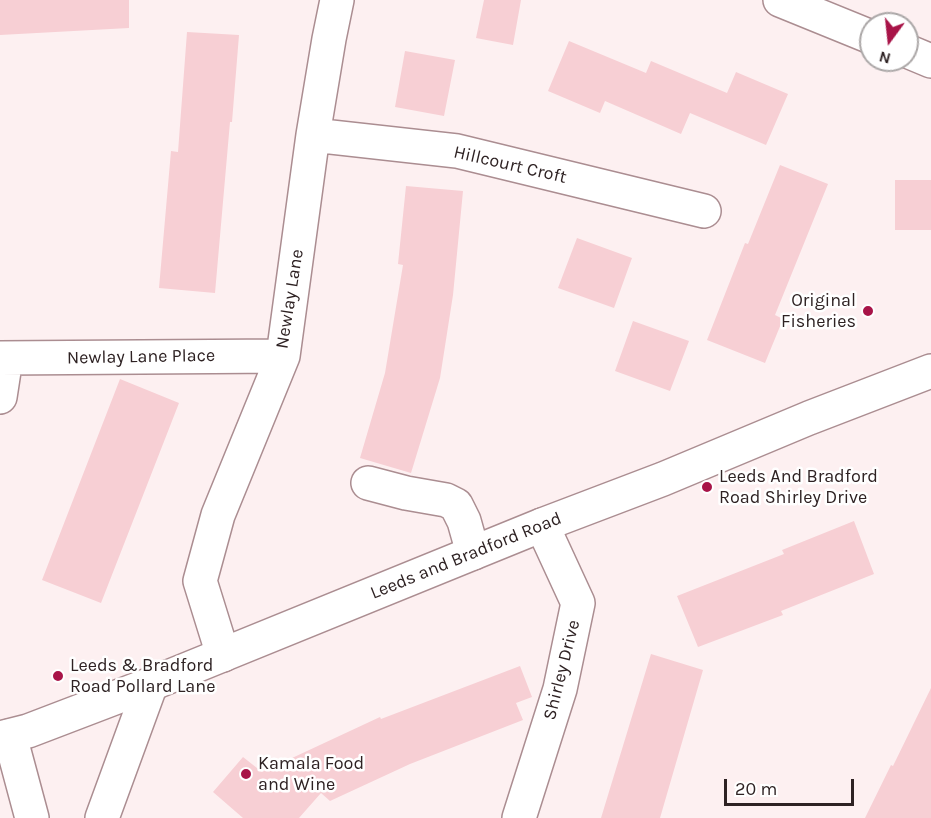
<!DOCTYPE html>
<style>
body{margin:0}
#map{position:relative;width:931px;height:818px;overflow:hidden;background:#fdf0f1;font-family:Karla,sans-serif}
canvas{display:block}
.north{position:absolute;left:859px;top:12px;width:60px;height:60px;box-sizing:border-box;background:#fff;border:2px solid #aba7a7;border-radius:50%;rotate:195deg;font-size:16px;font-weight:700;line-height:24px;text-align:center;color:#2e2223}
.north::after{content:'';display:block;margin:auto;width:21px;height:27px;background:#a81448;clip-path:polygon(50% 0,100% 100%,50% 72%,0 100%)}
.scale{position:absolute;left:724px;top:779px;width:130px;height:27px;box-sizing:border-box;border:3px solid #2e2223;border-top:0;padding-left:8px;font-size:18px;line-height:21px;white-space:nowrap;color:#2e2223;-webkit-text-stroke:4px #fff;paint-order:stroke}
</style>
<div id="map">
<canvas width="931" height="818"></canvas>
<div class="north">N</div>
<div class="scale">20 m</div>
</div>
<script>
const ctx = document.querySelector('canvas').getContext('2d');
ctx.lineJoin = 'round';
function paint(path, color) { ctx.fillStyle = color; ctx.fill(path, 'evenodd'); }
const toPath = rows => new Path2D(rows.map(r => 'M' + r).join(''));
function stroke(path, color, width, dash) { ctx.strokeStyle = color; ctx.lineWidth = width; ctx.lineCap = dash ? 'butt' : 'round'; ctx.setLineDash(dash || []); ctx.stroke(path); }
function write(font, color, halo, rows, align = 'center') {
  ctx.font = font + ' Karla,sans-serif'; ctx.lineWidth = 5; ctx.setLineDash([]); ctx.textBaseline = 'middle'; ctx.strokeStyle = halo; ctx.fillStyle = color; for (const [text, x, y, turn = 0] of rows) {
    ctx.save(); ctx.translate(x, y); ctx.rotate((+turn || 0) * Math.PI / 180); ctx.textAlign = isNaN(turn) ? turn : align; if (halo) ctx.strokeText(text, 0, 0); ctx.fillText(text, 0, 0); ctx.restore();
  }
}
paint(toPath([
 [0,0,129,0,129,28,0,35],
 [484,0,521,0,513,45,476,38],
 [187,32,239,35,232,122,230,122,215,293,159,288,171,151,178,152],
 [569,41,646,73,651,61,727,93,736,72,788,94,766,145,690,113,681,134,605,101,600,113,548,91],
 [405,51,455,60,444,116,395,107],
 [780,165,828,184,775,315,783,319,765,363,707,340,745,243,748,244],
 [895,180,931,180,931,230,895,230],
 [406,186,463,191,453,295,440,378,411,473,360,458,385,373,403,265,398,264],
 [577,238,632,258,614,308,558,288],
 [633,321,689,341,670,391,615,371],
 [120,379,179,403,101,603,42,580],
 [854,521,874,574,781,611,783,615,698,647,677,596,784,554,782,550],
 [651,654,703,670,660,818,601,818],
 [520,666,532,697,516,703,523,720,410,764,330,801,321,793,299,818,243,818,213,792,243,757,262,772,380,717,381,719],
 [931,688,931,818,865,818,891,765,893,766]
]), '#f7cfd4');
const minor = toPath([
 [780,0,871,37],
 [907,51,931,61],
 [313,135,457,151,704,211],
 [0,358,283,356],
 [0,397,6,358],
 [368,483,406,493,446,500,456,505,464,521,473,553],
 [223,655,200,581,218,515,283,356,313,135,329,39,337,0],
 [10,736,32,818],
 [102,818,151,684],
 [519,818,560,689,578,603,542,525]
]);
const major = toPath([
 [0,738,28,731,151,684,542,525,663,479,809,418,931,371]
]);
stroke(minor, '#ab8d91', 36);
stroke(major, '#ab8d91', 36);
stroke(minor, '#fff', 33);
stroke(major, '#fff', 33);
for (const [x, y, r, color] of [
 [868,311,6,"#a81448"],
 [707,487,6,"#a81448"],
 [58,676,6,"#a81448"],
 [246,774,6,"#a81448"]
]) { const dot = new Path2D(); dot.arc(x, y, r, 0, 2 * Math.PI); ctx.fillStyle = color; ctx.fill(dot); stroke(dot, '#fff', 2); }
write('18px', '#2e2223', '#fff', [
 ["Hillcourt Croft",510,165,13],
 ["Newlay Lane",290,299,-81],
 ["Newlay Lane Place",141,357,-1],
 ["Leeds and Bradford Road",466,556,-22],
 ["Shirley Drive",562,670,-76]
]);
write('18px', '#2e2223', '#fff', [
 ["Original",856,301,"right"],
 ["Fisheries",856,322,"right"],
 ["Leeds And Bradford",719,477],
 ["Road Shirley Drive",719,498],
 ["Leeds & Bradford",70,666],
 ["Road Pollard Lane",70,687],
 ["Kamala Food",258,764],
 ["and Wine",258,785]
], 'left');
</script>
